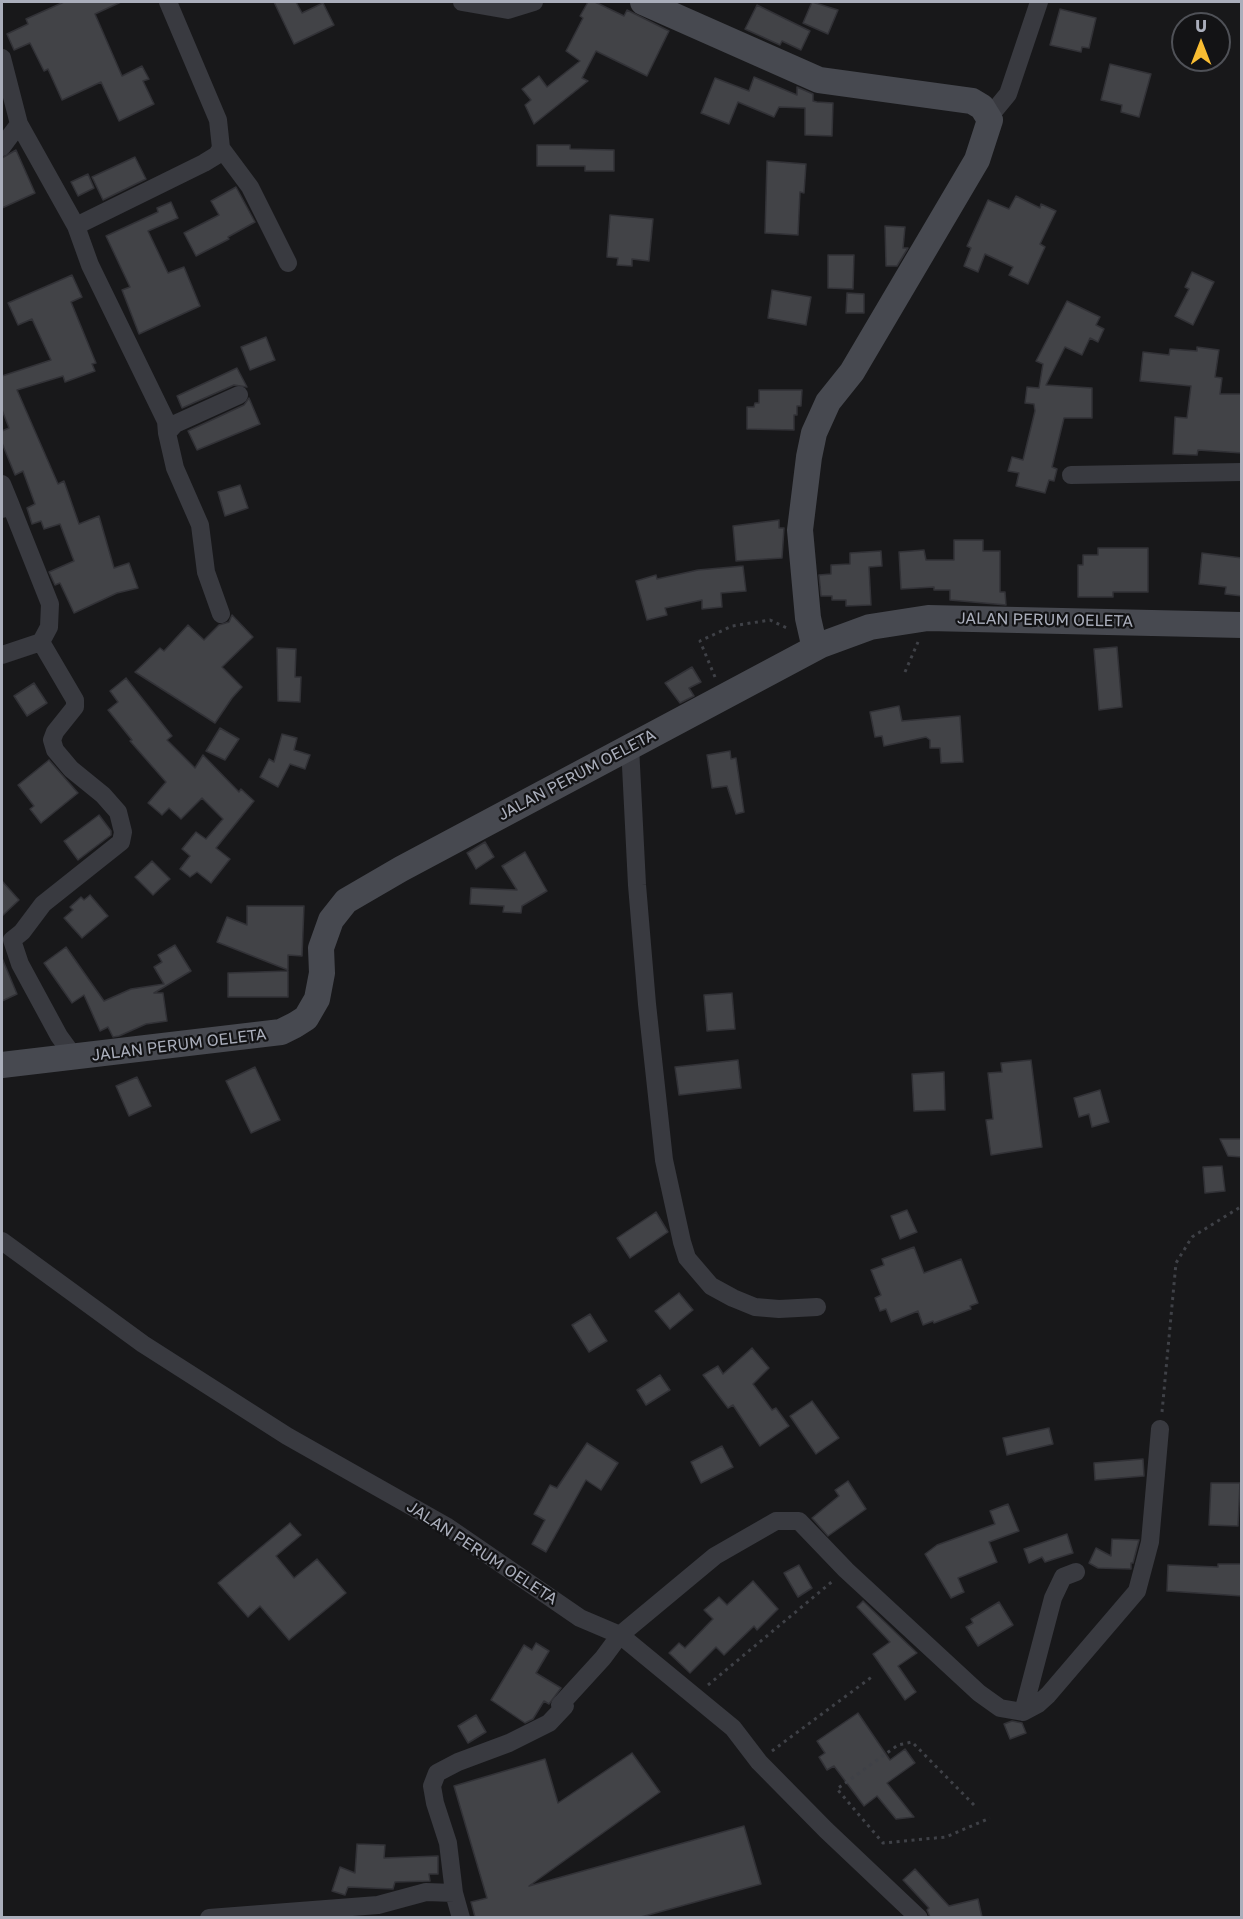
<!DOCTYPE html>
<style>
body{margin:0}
#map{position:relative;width:1243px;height:1919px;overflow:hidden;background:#18181a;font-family:"Golos Text",sans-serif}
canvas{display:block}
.frame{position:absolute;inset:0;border:3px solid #aaaebb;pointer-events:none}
.north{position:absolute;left:1171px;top:12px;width:60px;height:60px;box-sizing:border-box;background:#131315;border:2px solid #4f5157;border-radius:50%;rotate:0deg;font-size:16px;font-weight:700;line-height:24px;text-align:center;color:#aaaebb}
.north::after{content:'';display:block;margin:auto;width:21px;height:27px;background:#f9bd32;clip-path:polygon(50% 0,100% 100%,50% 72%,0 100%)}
</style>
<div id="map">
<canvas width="1243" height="1919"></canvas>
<div class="frame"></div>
<div class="north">U</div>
</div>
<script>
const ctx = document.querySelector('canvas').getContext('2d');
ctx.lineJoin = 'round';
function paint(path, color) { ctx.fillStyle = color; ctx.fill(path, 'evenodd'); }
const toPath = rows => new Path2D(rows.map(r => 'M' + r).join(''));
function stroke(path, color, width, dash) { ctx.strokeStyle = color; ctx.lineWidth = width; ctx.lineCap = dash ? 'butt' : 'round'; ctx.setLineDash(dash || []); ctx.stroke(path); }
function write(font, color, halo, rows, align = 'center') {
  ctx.font = font + ' "Golos Text",sans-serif'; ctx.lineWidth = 4.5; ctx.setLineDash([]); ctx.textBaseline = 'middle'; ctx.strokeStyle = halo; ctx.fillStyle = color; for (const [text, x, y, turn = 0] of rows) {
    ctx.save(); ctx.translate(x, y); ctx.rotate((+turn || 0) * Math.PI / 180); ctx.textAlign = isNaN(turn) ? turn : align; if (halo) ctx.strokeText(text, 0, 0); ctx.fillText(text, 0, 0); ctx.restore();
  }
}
const building = toPath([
 [64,2,121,2,95,14,122,76,142,66,149,79,143,81,154,104,119,121,101,82,62,100,48,69,44,71,30,43,14,50,7,34,28,24,26,19,64,2],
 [274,2,296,2,302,13,323,3,334,25,294,44,274,2],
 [588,2,595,2,624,16,627,10,669,31,647,76,596,51,582,78,588,81,534,124,525,105,531,100,522,89,539,76,547,87,580,61,566,51,583,18,580,16,588,2],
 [812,2,838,10,828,34,803,23,812,2],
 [757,5,810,31,801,50,782,41,780,45,745,29,757,5],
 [1060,9,1096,18,1089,48,1082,47,1081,52,1050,45,1060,9],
 [1110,64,1151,74,1139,117,1121,112,1122,105,1101,100,1110,64],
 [754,77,797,95,797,87,813,94,813,101,817,102,833,103,832,136,805,135,805,108,779,107,774,117,738,102,729,124,701,113,715,78,749,91,754,77],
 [537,145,570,145,570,149,614,150,614,171,585,171,585,166,537,166,537,145],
 [16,150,35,193,2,208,2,158,16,150],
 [135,157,146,179,103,200,92,177,135,157],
 [767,161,806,164,804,193,800,192,798,235,765,233,767,161],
 [88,174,94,188,78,196,71,182,88,174],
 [236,187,255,222,228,237,229,239,196,256,184,233,219,215,211,201,236,187],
 [1016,196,1040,208,1041,204,1056,211,1040,244,1045,247,1028,284,1009,275,1013,267,985,254,978,272,964,266,971,248,967,246,988,200,1009,209,1016,196],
 [171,202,178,218,148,231,168,273,184,267,200,306,139,334,122,290,130,287,106,236,158,212,157,208,171,202],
 [610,215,653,219,649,261,632,259,632,266,617,265,618,258,607,257,610,215],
 [885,226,905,227,903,248,908,248,897,266,886,266,885,226],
 [828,255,854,255,853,289,828,288,828,255],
 [1192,272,1214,282,1193,325,1175,316,1189,289,1185,287,1192,272],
 [72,275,82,297,71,302,96,363,92,364,95,371,65,382,63,376,17,390,58,484,64,481,79,524,99,516,114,568,129,563,138,588,117,593,74,613,60,583,55,585,49,572,74,561,60,524,44,529,41,521,32,524,27,508,35,504,23,471,15,475,2,443,2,431,9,428,2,410,2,376,51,360,32,319,18,325,8,303,72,275],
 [772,290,811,297,806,325,768,318,772,290],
 [847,293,864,294,864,313,846,313,847,293],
 [1067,301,1100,317,1096,325,1104,329,1098,342,1090,338,1082,355,1065,347,1046,385,1092,388,1092,418,1064,418,1052,467,1057,469,1054,481,1049,480,1045,493,1016,486,1019,473,1008,471,1012,457,1023,460,1035,411,1034,404,1025,403,1027,387,1039,388,1043,364,1036,361,1067,301],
 [266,337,275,360,250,370,241,347,266,337],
 [1197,347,1219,350,1215,377,1222,378,1220,394,1242,394,1242,453,1198,450,1197,455,1173,454,1175,417,1187,418,1191,386,1140,381,1143,352,1169,355,1170,349,1197,351,1197,347],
 [237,368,247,387,234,385,182,408,177,396,237,368],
 [759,390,802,390,801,406,797,406,797,415,794,415,794,430,747,429,747,407,754,407,755,403,759,403,759,390],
 [249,398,260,424,197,450,188,431,244,405,249,398],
 [240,485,248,508,225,516,218,492,240,485],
 [779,520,779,528,784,528,782,558,736,561,733,526,779,520],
 [954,540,983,540,983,551,1000,551,1000,592,1005,592,1006,605,950,600,950,590,934,590,934,587,901,589,899,552,924,550,926,560,954,560,954,540],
 [1098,548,1148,548,1148,592,1113,592,1113,597,1078,597,1078,565,1083,565,1083,555,1098,555,1098,548],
 [881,551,882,566,869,567,871,605,846,606,846,600,832,600,832,596,821,596,819,575,831,574,831,565,850,564,850,553,881,551],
 [1202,553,1242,558,1242,596,1225,594,1226,587,1199,584,1202,553],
 [743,566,746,591,721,593,722,607,702,609,702,600,665,608,667,615,647,620,636,581,656,575,657,579,698,570,743,566],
 [232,615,253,637,222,667,242,687,232,698,215,723,135,672,160,648,164,651,188,625,204,640,219,625,229,622,232,615],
 [1117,647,1122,707,1099,710,1094,649,1117,647],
 [277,648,296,649,295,677,301,677,300,702,278,701,277,648],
 [692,667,701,682,689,688,694,696,680,703,665,683,692,667],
 [126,678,172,736,167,740,195,768,203,755,239,792,241,789,254,801,216,848,230,859,211,883,197,872,190,877,180,869,190,856,182,849,196,832,206,839,223,819,202,798,181,819,169,808,162,815,148,803,166,782,130,741,132,740,108,710,118,702,110,691,126,678],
 [34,683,47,703,27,716,14,696,34,683],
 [899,706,902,721,960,716,963,762,941,763,940,748,930,748,930,740,926,737,884,746,882,736,875,737,870,712,899,706],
 [220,728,239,739,225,760,206,751,220,728],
 [282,734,297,738,294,750,310,755,305,769,290,764,278,787,260,777,269,759,274,762,282,734],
 [730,751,731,759,736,758,744,812,736,814,727,786,712,788,707,755,730,751],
 [49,760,78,793,41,823,30,809,34,806,18,785,49,760],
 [99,815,111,831,111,835,78,860,64,841,99,815],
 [485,842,494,857,476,869,467,853,485,842],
 [525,852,547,891,522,906,521,913,503,912,504,906,470,904,471,888,517,890,502,866,525,852],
 [152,861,170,879,153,895,135,877,152,861],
 [2,881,19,900,2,916,2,881],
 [90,895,108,916,82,938,64,918,73,910,70,907,81,897,84,900,90,895],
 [247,906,304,906,302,956,288,955,288,970,217,942,227,917,247,925,247,906],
 [175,945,191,971,154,993,163,993,167,1021,146,1024,119,1036,113,1037,108,1027,100,1031,84,995,72,1003,44,963,66,947,104,1001,131,989,164,984,154,967,162,962,158,955,175,945],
 [2,958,17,994,2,1001,2,958],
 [288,971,288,997,228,997,228,973,288,971],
 [732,993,735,1029,707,1031,704,995,732,993],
 [738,1060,741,1088,679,1095,675,1067,738,1060],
 [1031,1060,1042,1147,991,1155,986,1120,993,1119,988,1073,1002,1072,1001,1063,1031,1060],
 [255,1067,280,1120,251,1133,226,1081,255,1067],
 [944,1072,945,1110,914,1111,912,1074,944,1072],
 [137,1077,151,1106,129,1116,116,1086,137,1077],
 [1100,1090,1109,1122,1092,1127,1089,1114,1079,1117,1074,1098,1100,1090],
 [1220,1139,1242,1139,1242,1157,1228,1156,1220,1139],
 [1222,1166,1225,1191,1205,1193,1203,1167,1222,1166],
 [907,1210,917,1232,900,1239,891,1216,907,1210],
 [656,1212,668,1232,630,1258,617,1238,656,1212],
 [914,1247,924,1273,961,1259,978,1303,970,1306,971,1309,934,1323,933,1321,923,1325,918,1311,891,1322,886,1309,880,1311,875,1298,881,1295,871,1270,884,1265,882,1259,914,1247],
 [679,1293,693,1310,670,1329,655,1311,679,1293],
 [590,1314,607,1341,589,1352,572,1325,590,1314],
 [752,1348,769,1368,753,1384,772,1410,776,1408,789,1426,760,1446,733,1405,728,1408,703,1375,718,1366,723,1374,752,1348],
 [660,1375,670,1390,646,1405,637,1390,660,1375],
 [812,1401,839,1438,816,1454,790,1416,812,1401],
 [1049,1428,1053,1444,1007,1455,1003,1438,1049,1428],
 [587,1443,618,1463,601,1490,586,1480,546,1552,532,1544,545,1520,534,1514,550,1485,557,1488,587,1443],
 [722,1446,733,1467,701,1483,691,1462,722,1446],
 [1143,1459,1144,1476,1095,1480,1094,1463,1143,1459],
 [848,1481,866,1509,828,1536,812,1518,839,1496,835,1490,848,1481],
 [1211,1483,1240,1483,1238,1526,1209,1525,1211,1483],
 [1008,1504,1019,1531,989,1542,997,1562,958,1578,964,1592,951,1598,925,1554,937,1545,995,1524,990,1511,1008,1504],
 [290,1523,301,1535,276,1556,294,1578,317,1559,346,1593,289,1640,260,1606,248,1617,218,1583,290,1523],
 [1067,1534,1073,1553,1045,1562,1042,1557,1029,1563,1024,1549,1067,1534],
 [1112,1539,1139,1540,1133,1563,1131,1563,1131,1569,1098,1568,1089,1563,1096,1548,1111,1556,1112,1539],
 [1218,1564,1242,1564,1242,1596,1167,1591,1168,1565,1218,1567,1218,1564],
 [799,1565,812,1588,798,1597,784,1573,799,1565],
 [753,1581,778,1609,757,1630,754,1626,724,1655,716,1647,690,1673,669,1653,679,1643,685,1648,713,1619,704,1610,719,1597,727,1605,753,1581],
 [863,1601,917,1653,898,1666,916,1692,905,1700,873,1654,890,1642,857,1607,863,1601],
 [999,1602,1013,1625,978,1646,966,1627,973,1623,971,1619,999,1602],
 [536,1643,549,1651,536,1673,561,1688,549,1704,544,1701,533,1719,525,1723,491,1700,524,1645,532,1650,536,1643],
 [858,1713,890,1760,905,1749,915,1763,887,1783,914,1817,896,1819,877,1796,864,1806,834,1766,827,1770,819,1757,825,1753,817,1741,858,1713],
 [476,1715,486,1732,468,1743,458,1726,476,1715],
 [1012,1721,1022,1723,1026,1733,1010,1739,1004,1724,1012,1721],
 [632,1753,660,1792,529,1886,744,1826,761,1884,641,1917,475,1917,471,1902,487,1898,454,1786,545,1759,558,1803,632,1753],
 [357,1844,385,1845,384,1858,438,1856,438,1874,429,1874,430,1881,395,1882,393,1889,348,1887,345,1895,332,1891,340,1867,355,1873,357,1844],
 [915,1869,949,1906,978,1899,982,1917,930,1917,927,1910,929,1908,903,1880,915,1869]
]);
paint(building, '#424347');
stroke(building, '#323237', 1.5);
stroke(toPath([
 [905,672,918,642],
 [715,677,700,641,732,626,770,620,787,628],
 [1162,1412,1176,1263,1192,1237,1242,1206],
 [708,1685,834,1580],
 [772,1751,873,1676],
 [974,1805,912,1742,898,1745,837,1789,883,1843,946,1837,990,1818]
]), '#3f4147', 3, [3, 4.5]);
stroke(toPath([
 [462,2,508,10,534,2],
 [2,58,19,124,76,226,90,265,166,421,167,433],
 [989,117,1008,94,1039,2],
 [2,147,19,124],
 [221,148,250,187,288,263],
 [76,226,204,163,217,155,221,148,218,120,168,2],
 [1071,475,1242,472],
 [2,484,11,506,2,509],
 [221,614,206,572,200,525,175,468,167,433,175,424,239,395],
 [41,642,75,700,75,707,55,732,52,740,55,750,71,769,103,795,118,812,123,832,121,842,43,904,22,932,12,940,20,964,59,1036,75,1058],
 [2,655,41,642,49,627,50,604,11,506],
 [630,746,637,885,647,1004,664,1160,682,1242,687,1258,711,1286,733,1298,755,1307,779,1309,817,1307],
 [2,1241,143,1344,287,1436,446,1526,580,1618,620,1635,733,1728,759,1762,826,1830,919,1918],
 [1076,1572,1063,1577,1053,1598,1023,1712,1038,1704,1048,1695,1137,1591,1150,1542,1160,1429],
 [209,1918,378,1905,426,1892,454,1893],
 [461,1918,454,1893,448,1843,435,1803,432,1786,437,1773,458,1762,509,1743,549,1723,565,1706,560,1705,603,1658,620,1635,715,1556,776,1521,799,1521,846,1570,979,1693,1000,1708,1023,1712]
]), '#393a40', 18);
stroke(toPath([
 [643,2,819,80,972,101,982,107,990,120,977,160,852,372,828,402,814,433,809,457,800,530,808,618,813,640,821,645],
 [2,1065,281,1032,295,1025,306,1018,317,999,322,973,321,948,331,920,346,901,401,869,821,645,870,627,928,618,1242,625]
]), '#474950', 26);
write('16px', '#aaaebb', '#131315', [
 ["JALAN PERUM OELETA",1045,620,1],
 ["JALAN PERUM OELETA",577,775,-28],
 ["JALAN PERUM OELETA",179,1045,-7],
 ["JALAN PERUM OELETA",482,1553,33]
]);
</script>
